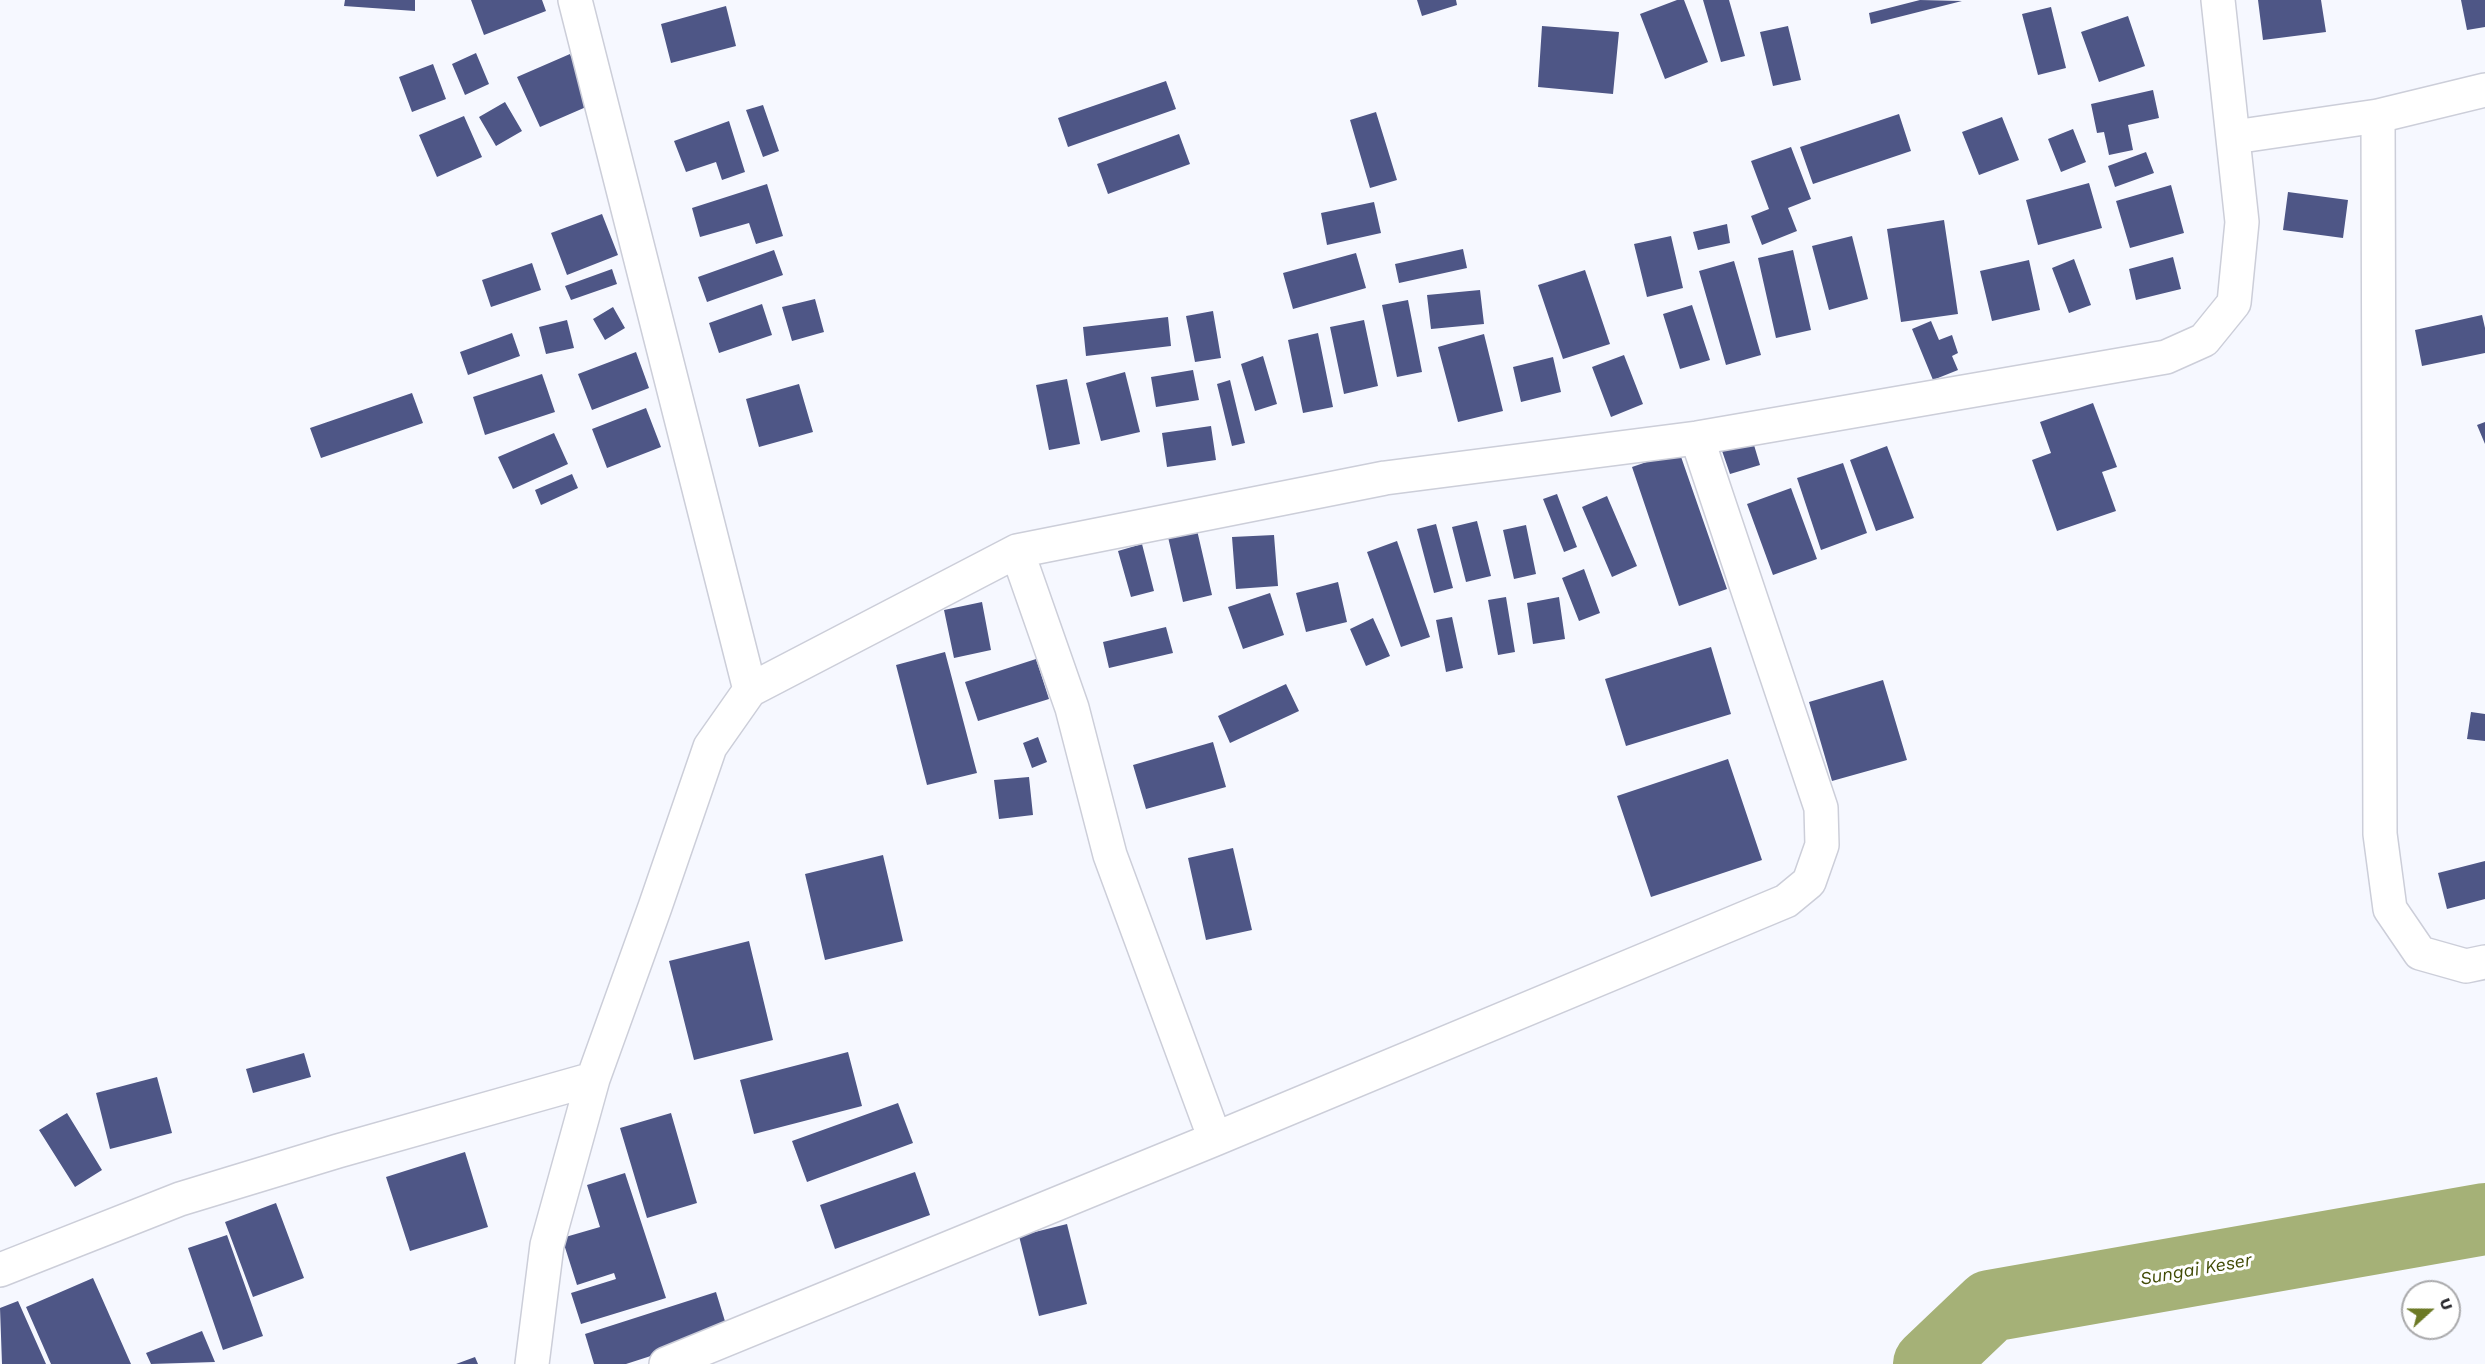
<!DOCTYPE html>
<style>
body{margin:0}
#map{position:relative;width:2485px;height:1364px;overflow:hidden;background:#f6f8ff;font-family:"Work Sans",sans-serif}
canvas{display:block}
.north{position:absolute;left:2401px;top:1280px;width:60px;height:60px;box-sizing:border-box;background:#fff;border:2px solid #a9a9ab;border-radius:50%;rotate:69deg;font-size:16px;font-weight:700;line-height:24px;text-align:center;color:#28282d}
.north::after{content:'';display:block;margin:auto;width:21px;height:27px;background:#6c7925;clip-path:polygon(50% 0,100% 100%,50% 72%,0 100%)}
</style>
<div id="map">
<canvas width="2485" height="1364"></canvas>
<div class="north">U</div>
</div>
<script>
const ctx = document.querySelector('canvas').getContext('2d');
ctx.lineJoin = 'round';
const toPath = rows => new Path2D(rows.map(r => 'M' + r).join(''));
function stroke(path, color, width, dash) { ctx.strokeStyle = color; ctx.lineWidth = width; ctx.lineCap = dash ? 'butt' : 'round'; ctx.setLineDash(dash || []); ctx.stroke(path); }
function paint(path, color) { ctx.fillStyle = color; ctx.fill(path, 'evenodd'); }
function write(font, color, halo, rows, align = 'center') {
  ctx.font = font + ' "Work Sans",sans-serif'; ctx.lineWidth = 6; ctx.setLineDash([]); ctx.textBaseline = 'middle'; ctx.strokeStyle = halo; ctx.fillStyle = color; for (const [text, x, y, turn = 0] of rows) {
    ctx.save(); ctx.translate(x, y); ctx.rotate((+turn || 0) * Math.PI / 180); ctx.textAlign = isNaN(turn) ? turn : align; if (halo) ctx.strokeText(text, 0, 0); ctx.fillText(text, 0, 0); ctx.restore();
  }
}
stroke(toPath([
 [1929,1364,1990,1306,2485,1219]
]), '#a5b177', 72);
paint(toPath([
 [345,0,415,0,415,11,344,6],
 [471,0,542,0,546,11,484,35],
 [1417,0,1456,0,1457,5,1422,16],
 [1677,0,1684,0,1708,62,1665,79,1640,14],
 [1703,0,1729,0,1745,56,1721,62],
 [1920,0,1962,1,1871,24,1869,13],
 [2258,0,2321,0,2326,32,2263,40],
 [2461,0,2485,0,2485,27,2467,30],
 [726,6,736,46,671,63,661,24],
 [2051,7,2066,68,2038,75,2022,14],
 [2128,16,2145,66,2099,82,2081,32],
 [1542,26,1619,32,1613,94,1538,87],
 [1788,26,1801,80,1773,86,1760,32],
 [476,53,489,84,465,95,452,64],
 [570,54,593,104,540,127,517,77],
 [433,64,446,99,412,112,399,77],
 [1166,81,1176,109,1068,147,1058,118],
 [2153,90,2159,118,2128,125,2133,150,2109,155,2104,132,2097,133,2091,104],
 [505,102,522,131,496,146,479,117],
 [763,105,779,151,763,157,746,110],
 [1376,112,1397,180,1370,188,1350,120],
 [1899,114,1911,151,1813,184,1800,147],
 [464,116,482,157,437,177,419,135],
 [2002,117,2019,160,1979,175,1962,132],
 [729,121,745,172,722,180,716,162,686,172,674,141],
 [2073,129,2086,162,2061,172,2048,139],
 [1179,134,1190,164,1108,194,1097,164],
 [1791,147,1811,199,1788,208,1797,231,1762,245,1751,216,1769,209,1751,161],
 [2146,152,2154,173,2115,187,2108,166],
 [2089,183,2102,228,2038,245,2026,200],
 [767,184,783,236,756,244,749,223,700,237,692,208],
 [2171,185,2184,233,2130,248,2116,201],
 [2288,192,2348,200,2343,238,2283,230],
 [1374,202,1381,233,1327,245,1321,213],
 [602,214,618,255,567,275,551,233],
 [1944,220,1958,314,1901,322,1887,229],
 [1727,224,1730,243,1698,250,1693,232],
 [1671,236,1683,288,1647,297,1634,244],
 [1852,236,1868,299,1829,310,1812,246],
 [1463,249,1467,268,1399,283,1395,264],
 [774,250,783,275,707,302,698,277],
 [1793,250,1811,330,1776,338,1758,258],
 [1356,253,1366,288,1293,309,1283,273],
 [2173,257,2181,289,2136,300,2129,269],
 [2074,259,2091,305,2069,313,2052,268],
 [2029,260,2040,310,1992,321,1980,271],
 [1734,261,1761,355,1726,365,1699,271],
 [532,263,541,290,491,307,482,280],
 [612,269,617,284,571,300,565,286],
 [1585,270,1610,344,1563,359,1538,285],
 [1480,290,1484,324,1431,329,1427,295],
 [815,299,824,332,792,341,782,307],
 [1408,300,1422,372,1397,377,1382,305],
 [762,304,772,335,719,353,709,323],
 [1692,305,1710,360,1680,369,1663,314],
 [613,307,625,328,605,340,593,319],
 [1213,311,1221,358,1195,362,1186,316],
 [2482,315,2485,328,2485,353,2422,366,2415,330],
 [1168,317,1171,346,1086,356,1083,327],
 [567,320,574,348,546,354,539,327],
 [1364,320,1378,386,1344,394,1330,327],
 [1931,321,1939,340,1952,335,1958,353,1952,356,1958,370,1933,380,1912,329],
 [512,333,520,356,468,375,460,352],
 [1318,333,1333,407,1303,413,1288,340],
 [1484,334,1503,411,1458,422,1438,347],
 [636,352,649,388,592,410,578,374],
 [1624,355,1643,404,1611,417,1592,367],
 [1263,356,1277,404,1255,411,1241,364],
 [1553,357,1561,392,1521,402,1513,367],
 [1193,370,1199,400,1156,407,1151,377],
 [1125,372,1140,432,1101,441,1086,383],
 [542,374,555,412,485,435,473,397],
 [1067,379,1080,444,1049,450,1036,385],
 [1230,380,1245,443,1232,446,1217,384],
 [799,384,813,432,759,447,746,399],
 [412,393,423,423,321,458,310,428],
 [2093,403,2117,467,2102,472,2116,511,2057,531,2032,460,2051,453,2040,422],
 [646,408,661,447,607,468,592,429],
 [2485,422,2485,444,2477,425],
 [1211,426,1216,460,1167,467,1162,433],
 [554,433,568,464,513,489,498,457],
 [1751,435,1760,465,1730,474,1720,445],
 [1887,446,1914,518,1876,531,1850,460],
 [1679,451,1727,589,1679,606,1632,467],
 [1843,463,1867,533,1821,550,1797,478],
 [572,474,578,488,541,505,535,490],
 [1791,488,1817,559,1773,575,1747,504],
 [1557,494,1577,547,1564,552,1543,499],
 [1607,496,1637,566,1612,577,1582,507],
 [1477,521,1491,576,1466,582,1452,527],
 [1436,524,1453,588,1434,593,1417,529],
 [1526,525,1536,574,1514,579,1503,530],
 [1197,530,1212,595,1183,602,1168,537],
 [1274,535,1278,586,1236,589,1232,537],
 [1397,541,1430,637,1401,647,1367,552],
 [1142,544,1154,591,1131,597,1118,551],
 [1584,569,1600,613,1579,621,1562,578],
 [1338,582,1347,622,1306,632,1296,593],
 [1270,593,1284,635,1243,649,1228,607],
 [1506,597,1515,652,1498,655,1488,600],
 [1559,597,1565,639,1533,644,1527,603],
 [982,602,991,650,954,658,944,610],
 [1452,617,1463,668,1446,672,1436,620],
 [1373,618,1390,656,1366,666,1350,629],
 [1166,627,1173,653,1109,668,1103,642],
 [1711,647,1731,714,1626,746,1605,679],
 [945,652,977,773,927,785,896,665],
 [1036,659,1049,699,978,721,965,682],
 [1883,680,1907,760,1832,781,1809,702],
 [1286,684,1299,711,1230,743,1218,716],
 [2471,712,2485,714,2485,741,2467,739],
 [1038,737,1047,762,1032,768,1023,743],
 [1213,742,1226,787,1146,809,1133,765],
 [1728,759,1762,860,1651,897,1617,796],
 [1029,777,1033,815,999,819,994,780],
 [1233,848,1252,930,1206,940,1188,858],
 [883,855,903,941,825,960,805,874],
 [2485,861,2485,899,2447,909,2438,873],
 [749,941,773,1040,694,1060,669,961],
 [848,1052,862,1106,754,1134,740,1080],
 [304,1053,311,1077,253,1093,246,1069],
 [157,1077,172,1133,110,1149,96,1093],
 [898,1103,913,1143,807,1182,792,1141],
 [67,1113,102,1170,75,1187,39,1130],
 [671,1113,697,1203,647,1218,620,1128],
 [465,1152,488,1227,410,1251,386,1177],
 [915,1172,930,1215,835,1249,820,1205],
 [625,1173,666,1298,581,1324,571,1293,616,1279,614,1273,577,1285,562,1238,600,1227,587,1185],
 [276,1203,304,1278,253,1297,225,1222],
 [1067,1224,1087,1304,1039,1316,1019,1236],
 [227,1235,263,1336,223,1350,188,1248],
 [93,1278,131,1364,51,1364,26,1307],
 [716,1292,728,1331,626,1364,594,1364,585,1334],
 [18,1301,46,1364,2,1364,0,1308],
 [202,1331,215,1362,151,1364,146,1353],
 [475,1357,478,1364,456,1364]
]), '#4e5686');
const minor = toPath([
 [575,0,750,690],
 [2378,116,2380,834,2390,909,2420,953,2466,966,2485,962],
 [2234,137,2378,116,2485,90],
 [1017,551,1072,708,1110,855,1215,1139],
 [0,1270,180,1199,338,1151,593,1079,655,907,710,747,750,690,1017,551,1385,478,1697,438,2166,357,2204,340,2234,303,2242,222,2218,0],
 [532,1364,547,1245,593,1079],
 [666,1364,1215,1139,1786,901,1809,882,1822,845,1821,808,1697,438]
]);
stroke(minor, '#ccced9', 36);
stroke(minor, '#fff', 33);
write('italic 18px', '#414b05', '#fff', [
 ["Sungai Keser",2196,1270,-10]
]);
</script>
